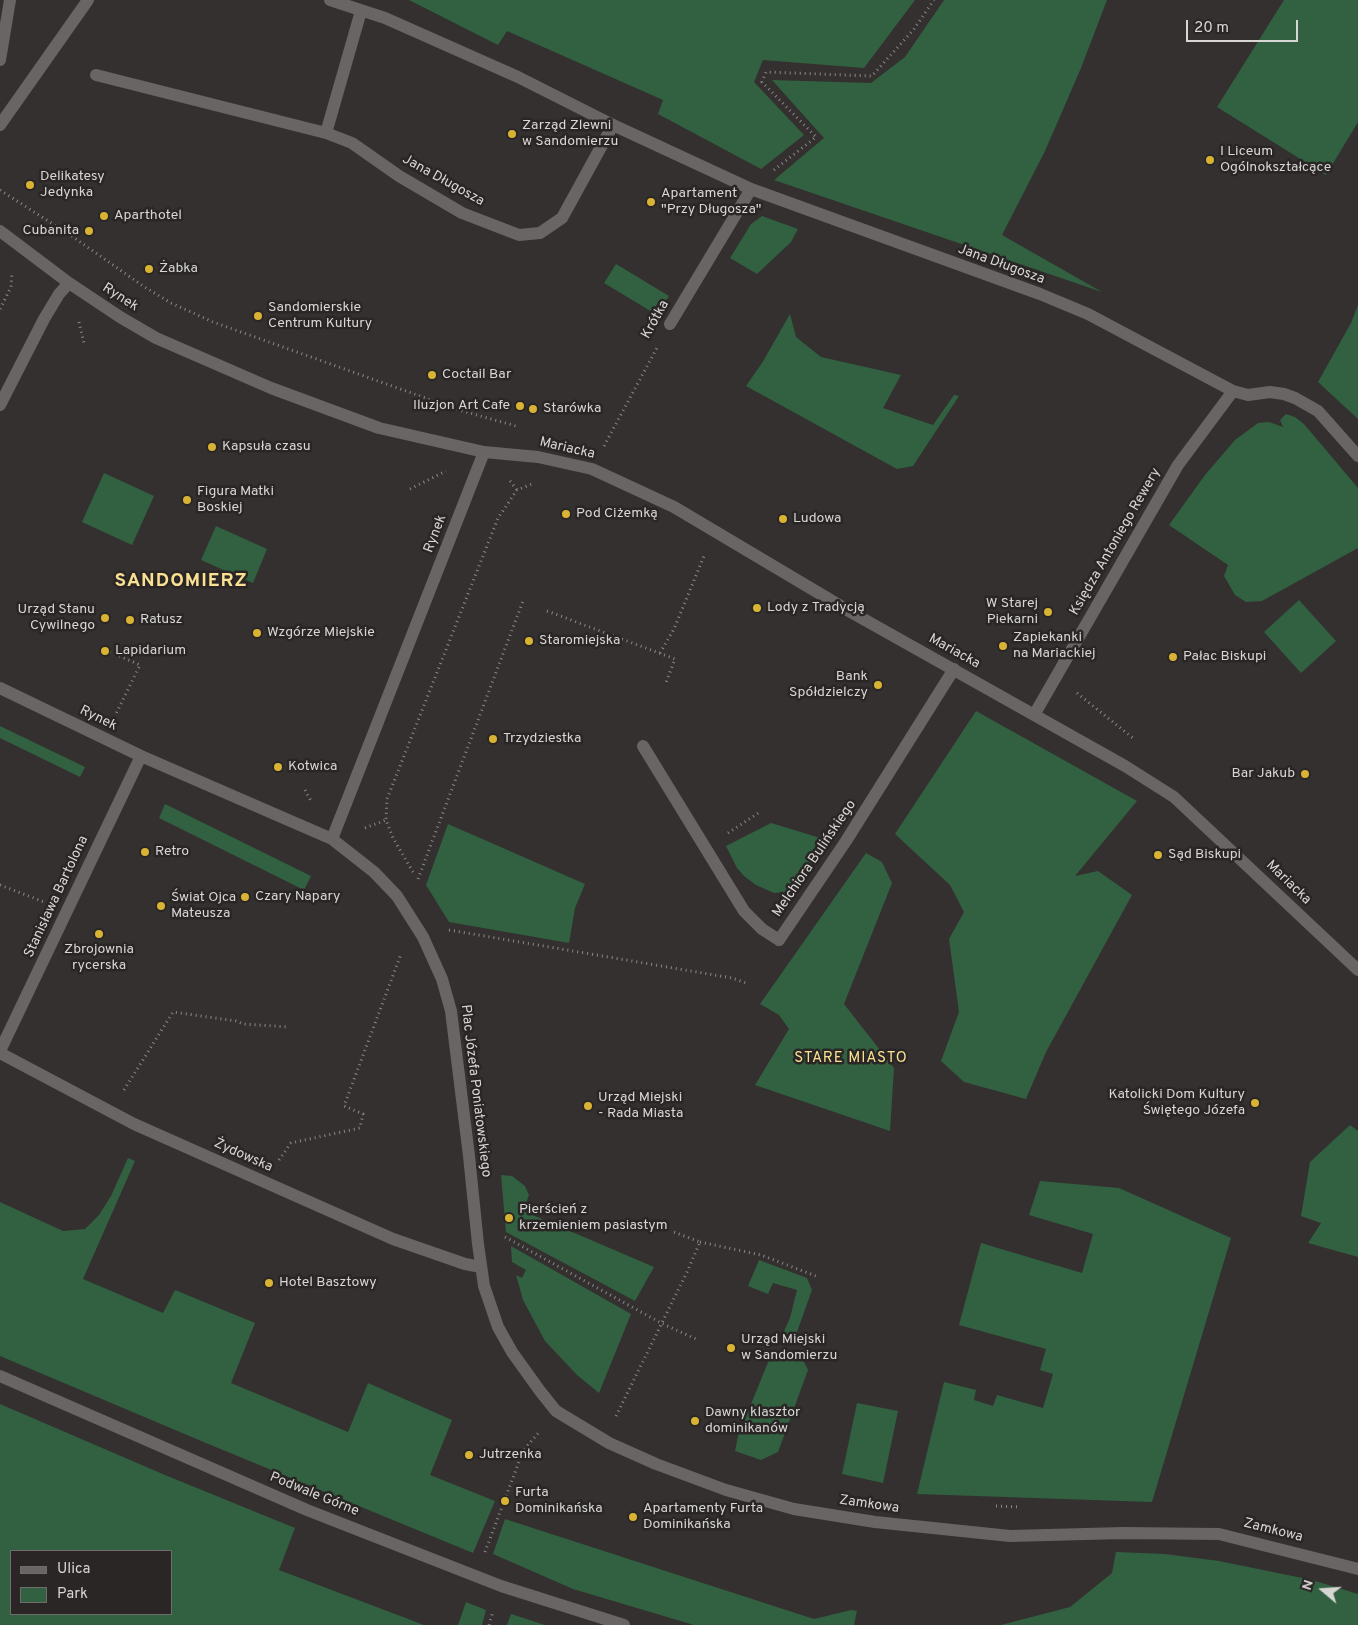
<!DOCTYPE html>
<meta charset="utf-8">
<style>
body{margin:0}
#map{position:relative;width:1358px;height:1625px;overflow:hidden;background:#33302f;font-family:Overpass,sans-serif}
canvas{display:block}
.legend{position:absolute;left:10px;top:1550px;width:162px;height:65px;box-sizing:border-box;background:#292625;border:1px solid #6f6c6b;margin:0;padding:6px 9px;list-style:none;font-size:15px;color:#d8d6d5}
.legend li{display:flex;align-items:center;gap:10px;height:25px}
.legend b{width:25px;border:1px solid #6f6c6b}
.north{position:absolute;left:1298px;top:1565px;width:50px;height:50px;-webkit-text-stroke:4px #292625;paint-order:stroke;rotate:288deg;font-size:14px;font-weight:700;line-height:20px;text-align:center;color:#d8d6d5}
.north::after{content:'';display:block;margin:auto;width:18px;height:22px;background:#d8d6d5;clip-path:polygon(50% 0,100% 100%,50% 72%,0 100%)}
.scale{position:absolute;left:1186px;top:20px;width:112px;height:22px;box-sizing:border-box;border:2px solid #d8d6d5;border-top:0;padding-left:6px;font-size:15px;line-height:18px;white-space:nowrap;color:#d8d6d5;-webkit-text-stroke:4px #292625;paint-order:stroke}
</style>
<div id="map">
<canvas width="1358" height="1625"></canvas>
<ul class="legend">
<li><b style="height:6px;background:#696564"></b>Ulica</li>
<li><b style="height:14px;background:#316140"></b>Park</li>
</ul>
<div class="north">N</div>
<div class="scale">20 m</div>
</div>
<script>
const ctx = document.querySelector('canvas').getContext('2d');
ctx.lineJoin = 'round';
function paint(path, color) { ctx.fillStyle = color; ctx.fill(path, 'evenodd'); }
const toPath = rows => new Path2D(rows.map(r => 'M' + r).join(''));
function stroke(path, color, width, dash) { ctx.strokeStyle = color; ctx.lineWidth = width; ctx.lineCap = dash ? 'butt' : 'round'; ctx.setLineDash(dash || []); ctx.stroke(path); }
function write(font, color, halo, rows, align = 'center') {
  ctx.font = font + ' Overpass,sans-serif'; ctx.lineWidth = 5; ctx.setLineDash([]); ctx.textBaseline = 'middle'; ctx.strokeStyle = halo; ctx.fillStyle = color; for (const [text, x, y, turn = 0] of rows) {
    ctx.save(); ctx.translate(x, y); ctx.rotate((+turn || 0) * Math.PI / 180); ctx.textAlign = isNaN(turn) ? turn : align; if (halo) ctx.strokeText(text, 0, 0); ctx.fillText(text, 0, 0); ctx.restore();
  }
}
paint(toPath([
 [409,0,915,0,864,68,763,60,754,82,804,135,761,169,658,114,663,100,507,31,498,45],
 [944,0,1107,0,1081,68,1045,151,1002,235,1102,292,774,180,824,138,772,80,871,83,905,57],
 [1284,0,1358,0,1358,122,1326,175,1217,107],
 [762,216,798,229,791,242,757,274,730,258,751,224],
 [616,264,669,296,657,315,604,283],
 [1358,305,1358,419,1318,382,1351,323],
 [790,314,796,337,821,357,901,375,883,408,933,425,954,395,959,396,913,466,897,469,746,386,762,363],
 [1286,414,1295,417,1304,424,1358,488,1358,548,1262,601,1246,602,1235,595,1224,576,1228,565,1169,525,1205,475,1235,440,1258,423,1269,422,1283,427,1280,420],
 [104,473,154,496,132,545,82,522],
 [216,526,267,549,253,583,201,560],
 [1299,600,1336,641,1301,673,1264,632],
 [976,711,1137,801,1075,876,1098,871,1132,895,1046,1052,1026,1099,964,1082,941,1061,959,1012,949,939,964,912,950,885,895,834],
 [0,726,85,767,80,777,0,738],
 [165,804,311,876,304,890,159,818],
 [771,823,817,837,822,841,821,847,801,882,793,889,784,892,774,893,756,885,744,876,737,868,726,846],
 [448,824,585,884,575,908,569,943,449,922,426,885],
 [866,853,882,862,892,883,844,1004,894,1068,890,1131,755,1085,789,1029,779,1015,760,1004],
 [1350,1125,1358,1131,1358,1257,1308,1243,1321,1223,1301,1216,1310,1162],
 [128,1158,135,1161,83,1279,163,1313,175,1290,255,1323,231,1383,348,1432,368,1383,452,1420,430,1475,495,1501,473,1553,206,1443,0,1356,0,1202,63,1231,85,1229,99,1215,111,1196],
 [501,1175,512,1176,525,1186,529,1195,523,1211,654,1267,635,1301,506,1232],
 [1040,1181,1119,1188,1231,1238,1152,1502,917,1494,944,1382,976,1390,974,1400,993,1406,997,1395,1043,1408,1053,1374,1040,1370,1046,1349,959,1325,981,1243,1082,1273,1093,1234,1029,1215],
 [511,1246,631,1314,599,1393,577,1375,545,1341,523,1300,516,1275,522,1278,526,1270,512,1262],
 [759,1260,807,1278,812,1290,793,1343,781,1338,790,1318,797,1290,773,1283,768,1294,748,1286],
 [773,1350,804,1362,808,1370,778,1452,761,1460,735,1451,738,1436],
 [857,1403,898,1411,883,1483,842,1474],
 [0,1404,165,1475,295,1528,279,1570,424,1625,0,1625],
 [11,1551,171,1551,171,1614,11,1614],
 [505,1519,814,1619,851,1610,857,1611,854,1625,694,1625,573,1589,493,1554],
 [1116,1552,1165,1554,1219,1561,1312,1580,1358,1594,1358,1625,1001,1625,1070,1607,1112,1573],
 [466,1602,486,1610,482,1625,458,1625],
 [511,1614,545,1625,507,1625]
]), '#316140');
stroke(toPath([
 [774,170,816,137,762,82,766,72,872,76,914,29,934,0],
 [0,190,76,239,143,286,171,303,213,322,459,410,516,426],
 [0,309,11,287,12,272],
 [79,322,84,343],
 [604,446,658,346],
 [510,481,517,490],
 [410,489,446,471],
 [547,611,675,659,665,685],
 [110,652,140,665,116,714],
 [660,653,674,629,704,556],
 [1077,693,1134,739],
 [305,790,311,801],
 [365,828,386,820],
 [728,833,760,812],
 [413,872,393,838,386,820,387,799,498,518,517,490,532,484],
 [418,879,523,601],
 [0,885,44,902],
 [449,930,732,978,746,983],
 [124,1090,173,1012,236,1021,243,1024,289,1027],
 [279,1160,291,1143,360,1128,363,1114,344,1106,401,954],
 [505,1237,661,1323,696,1339],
 [700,1242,761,1255,816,1276],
 [616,1416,687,1272,700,1242,671,1231],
 [996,1506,1020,1507],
 [485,1552,523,1451,540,1431],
 [489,1625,493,1611]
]), '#8b8988', 3, [1, 4]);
stroke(toPath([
 [96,75,326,133,352,143,399,176,462,213,519,235,540,233,562,218,613,125],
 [326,133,361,11],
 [643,746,744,911,762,929,779,940]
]), '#696564', 12);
stroke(toPath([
 [330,0,385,18,518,77,613,125,751,189,1040,294,1088,314,1233,391,1248,395,1270,392,1284,394,1295,398,1318,411,1358,456],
 [0,60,10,0],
 [0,125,88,0],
 [0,231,69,283,120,317,156,338,271,388,379,428,484,452,538,457,592,469,674,507,849,611,1125,766,1174,797,1358,970],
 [670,324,751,189],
 [0,405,44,319,59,294,69,283],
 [0,688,141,756,332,839,374,872,397,896,423,937,442,979,451,1011,469,1156,478,1244,484,1286,498,1327,512,1352,540,1391,556,1411,609,1443,656,1464,726,1490,794,1509,875,1522,1010,1536,1123,1533,1219,1534,1358,1569],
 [1034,715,1178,465,1233,391],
 [332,839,484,452],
 [779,940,846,841,954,669],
 [0,1051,141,756],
 [0,1053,134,1124,393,1239,465,1264,481,1267],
 [0,1376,307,1510,501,1586,624,1625]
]), '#696564', 12);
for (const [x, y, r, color] of [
 [512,134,5,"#d9b434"],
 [1210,160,5,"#d9b434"],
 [30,185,5,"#d9b434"],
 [651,202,5,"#d9b434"],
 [104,216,5,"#d9b434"],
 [89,231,5,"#d9b434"],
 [149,269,5,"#d9b434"],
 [258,316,5,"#d9b434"],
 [432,375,5,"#d9b434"],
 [520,406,5,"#d9b434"],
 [533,409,5,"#d9b434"],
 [212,447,5,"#d9b434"],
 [187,500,5,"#d9b434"],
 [566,514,5,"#d9b434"],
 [783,519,5,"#d9b434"],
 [757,608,5,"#d9b434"],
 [1048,612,5,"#d9b434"],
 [105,618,5,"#d9b434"],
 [130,620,5,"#d9b434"],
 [257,633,5,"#d9b434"],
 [529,641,5,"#d9b434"],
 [1003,646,5,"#d9b434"],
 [105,651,5,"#d9b434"],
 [1173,657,5,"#d9b434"],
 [878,685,5,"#d9b434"],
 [493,739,5,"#d9b434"],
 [278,767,5,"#d9b434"],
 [1305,774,5,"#d9b434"],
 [145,852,5,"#d9b434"],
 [1158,855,5,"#d9b434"],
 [245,897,5,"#d9b434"],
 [161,906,5,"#d9b434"],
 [99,934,5,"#d9b434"],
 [1255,1103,5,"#d9b434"],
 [588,1106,5,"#d9b434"],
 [509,1218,5,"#d9b434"],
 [269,1283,5,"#d9b434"],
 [731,1348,5,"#d9b434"],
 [695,1421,5,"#d9b434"],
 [469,1455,5,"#d9b434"],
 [505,1501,5,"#d9b434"],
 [633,1517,5,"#d9b434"]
]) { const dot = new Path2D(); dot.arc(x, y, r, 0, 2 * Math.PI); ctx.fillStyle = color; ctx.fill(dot); stroke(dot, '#292625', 2); }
write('14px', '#d8d6d5', '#292625', [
 ["Zarząd Zlewni",522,126],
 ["w Sandomierzu",522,142],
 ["I Liceum",1220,152],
 ["Ogólnokształcące",1220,168],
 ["Delikatesy",40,177],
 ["Jedynka",40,193],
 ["Apartament",661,194],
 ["\"Przy Długosza\"",661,210],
 ["Aparthotel",114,216],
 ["Cubanita",79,231,"right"],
 ["Żabka",159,269],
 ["Sandomierskie",268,308],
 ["Centrum Kultury",268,324],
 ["Coctail Bar",442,375],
 ["Iluzjon Art Cafe",510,406,"right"],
 ["Starówka",543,409],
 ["Kapsuła czasu",222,447],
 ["Figura Matki",197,492],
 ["Boskiej",197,508],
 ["Pod Ciżemką",576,514],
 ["Ludowa",793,519],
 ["W Starej",1038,604,"right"],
 ["Piekarni",1038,620,"right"],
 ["Lody z Tradycją",767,608],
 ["Urząd Stanu",95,610,"right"],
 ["Cywilnego",95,626,"right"],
 ["Ratusz",140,620],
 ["Wzgórze Miejskie",267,633],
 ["Zapiekanki",1013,638],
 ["na Mariackiej",1013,654],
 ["Staromiejska",539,641],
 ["Lapidarium",115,651],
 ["Pałac Biskupi",1183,657],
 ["Bank",868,677,"right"],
 ["Spółdzielczy",868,693,"right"],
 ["Trzydziestka",503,739],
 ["Kotwica",288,767],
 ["Bar Jakub",1295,774,"right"],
 ["Retro",155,852],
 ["Sąd Biskupi",1168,855],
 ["Czary Napary",255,897],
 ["Świat Ojca",171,898],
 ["Mateusza",171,914],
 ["Zbrojownia",99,950,"center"],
 ["rycerska",99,966,"center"],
 ["Katolicki Dom Kultury",1245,1095,"right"],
 ["Świętego Józefa",1245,1111,"right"],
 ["Urząd Miejski",598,1098],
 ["- Rada Miasta",598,1114],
 ["Pierścień z",519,1210],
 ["krzemieniem pasiastym",519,1226],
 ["Hotel Basztowy",279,1283],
 ["Urząd Miejski",741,1340],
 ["w Sandomierzu",741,1356],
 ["Dawny klasztor",705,1413],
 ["dominikanów",705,1429],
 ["Jutrzenka",479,1455],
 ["Furta",515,1493],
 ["Dominikańska",515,1509],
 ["Apartamenty Furta",643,1509],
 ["Dominikańska",643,1525]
], 'left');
write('14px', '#d8d6d5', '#292625', [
 ["Jana Długosza",443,181,29],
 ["Jana Długosza",1001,265,20],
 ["Rynek",120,298,33],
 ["Krótka",656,320,-61],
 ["Mariacka",567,449,13],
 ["Rynek",436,534,-69],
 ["Księdza Antoniego Rewery",1116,542,-60],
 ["Mariacka",954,652,29],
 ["Rynek",98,719,26],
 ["Melchiora Bulińskiego",815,859,-56],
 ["Mariacka",1288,883,44],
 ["Stanisława Bartolona",57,897,-65],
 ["Plac Józefa Poniatowskiego",475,1091,83],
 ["Żydowska",243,1156,24],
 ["Podwale Górne",314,1495,22],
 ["Zamkowa",869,1505,8],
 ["Zamkowa",1273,1531,14]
]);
ctx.letterSpacing = '1px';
write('15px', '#f9e093', '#292625', [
 ["STARE MIASTO",851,1059]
]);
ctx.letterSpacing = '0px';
ctx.letterSpacing = '1px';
write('bold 19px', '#f9e093', '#292625', [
 ["SANDOMIERZ",181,582]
]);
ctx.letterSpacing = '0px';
</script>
